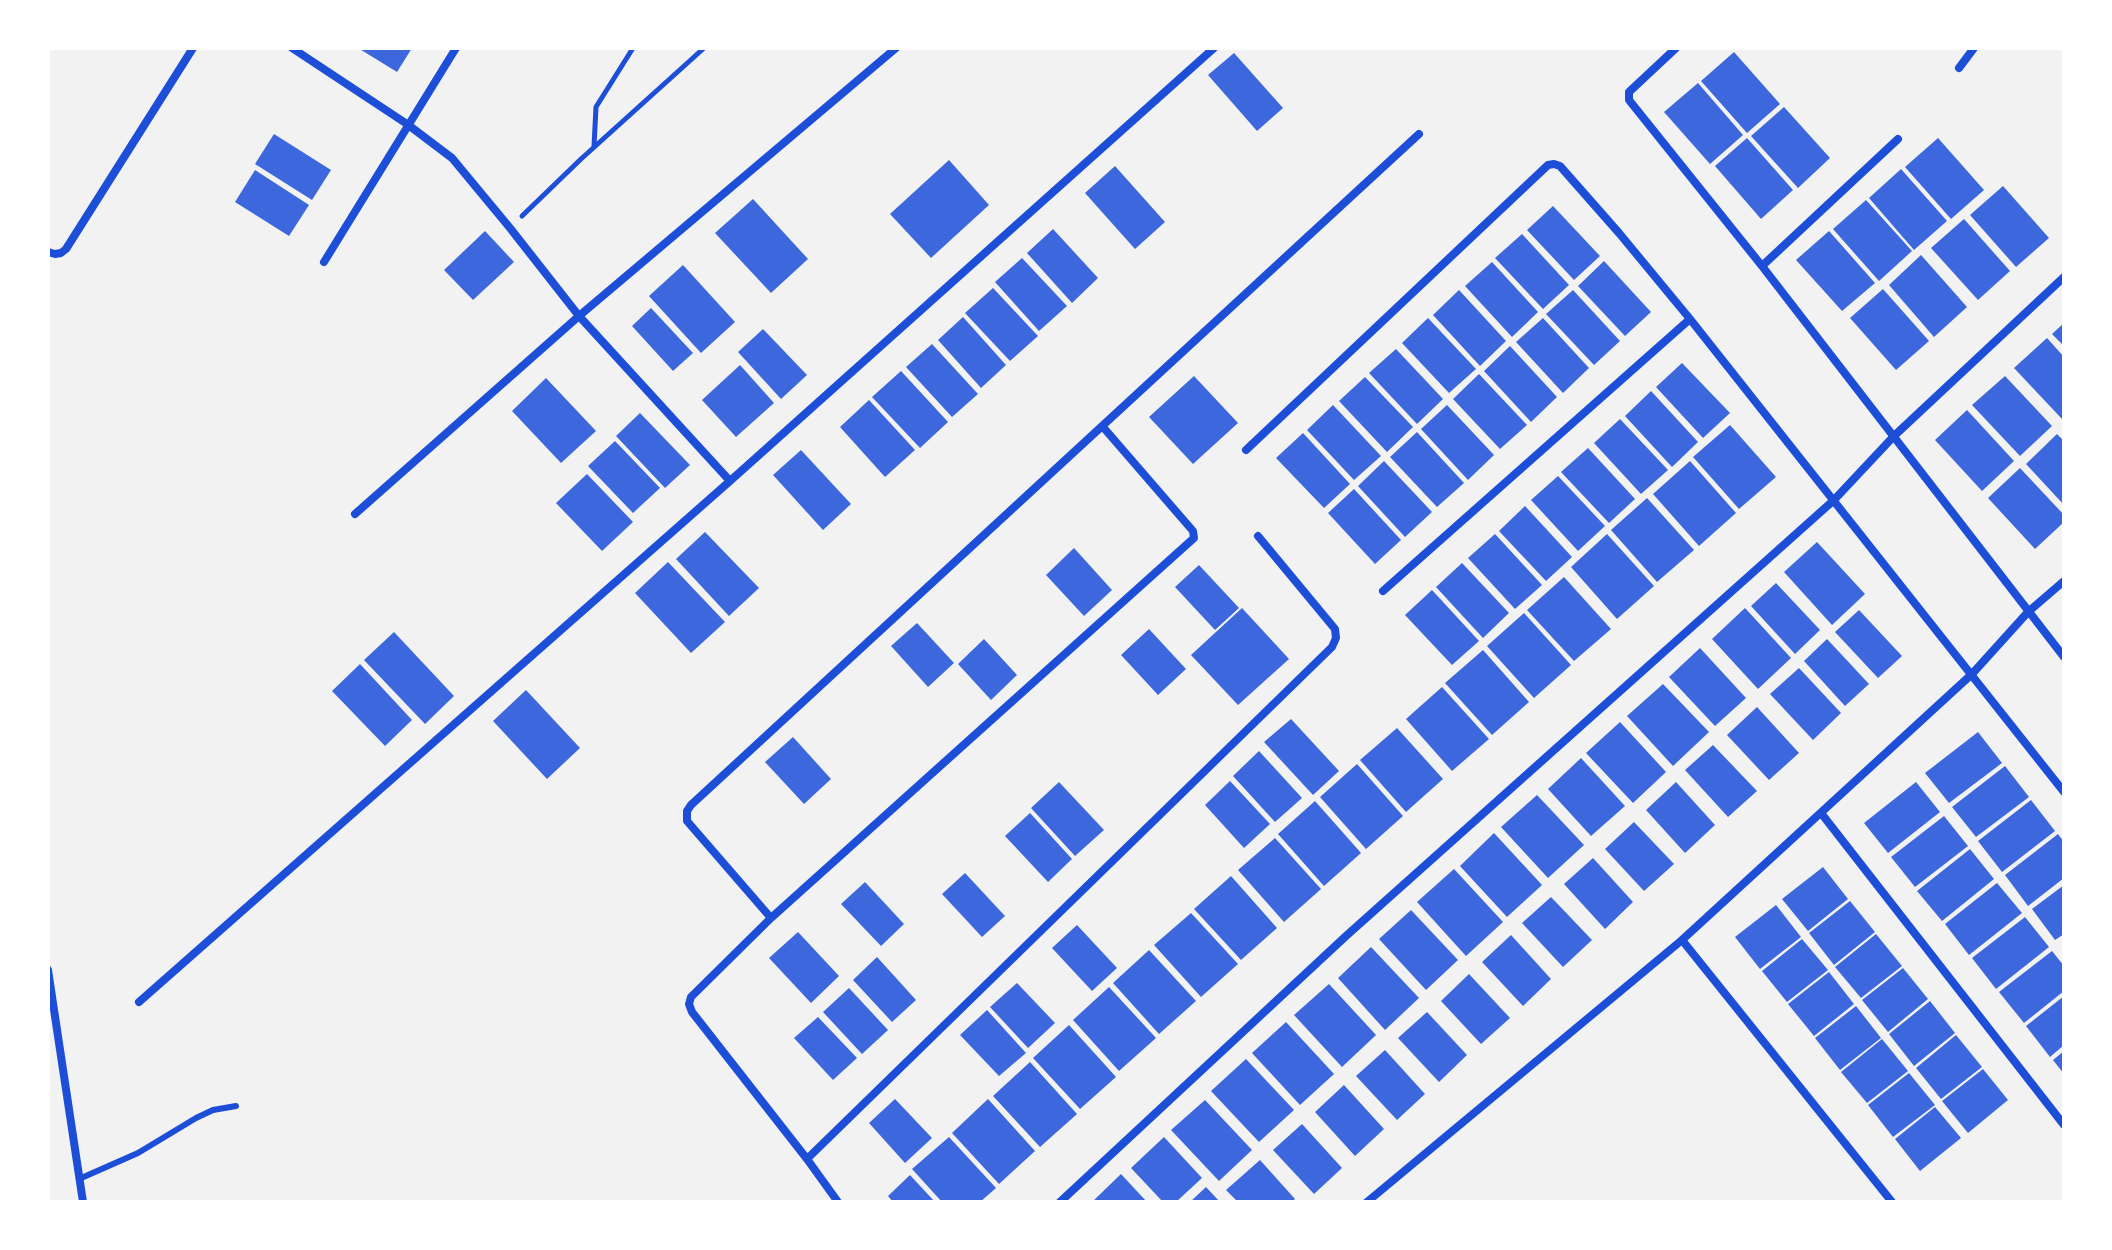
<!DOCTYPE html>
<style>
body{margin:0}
#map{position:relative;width:2112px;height:1250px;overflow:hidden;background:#f2f2f2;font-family:Jost,sans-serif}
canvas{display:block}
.frame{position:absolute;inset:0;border:50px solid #fff;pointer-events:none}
</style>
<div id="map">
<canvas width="2112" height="1250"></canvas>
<div class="frame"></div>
</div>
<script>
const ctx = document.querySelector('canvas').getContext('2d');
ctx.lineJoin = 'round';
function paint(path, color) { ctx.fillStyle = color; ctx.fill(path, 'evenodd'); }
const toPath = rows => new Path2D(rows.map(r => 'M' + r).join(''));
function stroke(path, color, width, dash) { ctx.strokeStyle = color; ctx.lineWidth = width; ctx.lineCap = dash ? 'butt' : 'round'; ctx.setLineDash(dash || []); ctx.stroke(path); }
paint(toPath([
 [358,48,412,48,397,72],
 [1734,52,1780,104,1747,133,1701,81],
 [1234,53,1283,108,1257,131,1208,75],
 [1698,83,1743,135,1710,164,1664,112],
 [1784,107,1830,158,1798,188,1751,136],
 [274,134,331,170,312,200,255,164],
 [1747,138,1793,190,1761,219,1715,166],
 [1938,138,1984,190,1951,219,1905,167],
 [949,160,989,205,931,258,890,214],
 [1115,166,1165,222,1135,249,1085,193],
 [1901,169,1947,221,1914,250,1869,198],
 [255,170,309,205,289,236,235,202],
 [2003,186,2049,238,2016,267,1970,215],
 [753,199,808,259,771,293,715,233],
 [1866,200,1912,251,1879,281,1833,229],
 [1553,206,1600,256,1574,280,1527,230],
 [1964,219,2010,271,1978,300,1931,248],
 [1053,229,1098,278,1072,303,1027,253],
 [485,231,514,262,473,300,444,270],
 [1829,231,1875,283,1842,311,1796,260],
 [1522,234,1569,285,1543,309,1495,258],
 [1921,255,1967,307,1934,337,1889,285],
 [1022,258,1067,306,1039,331,995,282],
 [1604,261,1651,312,1625,336,1578,286],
 [1492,262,1538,312,1512,337,1465,286],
 [683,265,735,322,701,353,649,296],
 [993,288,1038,336,1010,361,965,313],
 [1883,289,1929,341,1896,370,1850,318],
 [1459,290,1506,341,1480,366,1433,315],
 [1573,290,1620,341,1594,365,1546,314],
 [651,308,693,353,673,371,632,326],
 [963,317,1006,365,981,388,938,340],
 [1428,318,1476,369,1449,393,1402,343],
 [1543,318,1589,368,1563,393,1516,342],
 [2064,323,2064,346,2052,334],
 [763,329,807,375,781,399,738,352],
 [2047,338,2064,357,2064,417,2062,419,2014,368],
 [932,344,978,394,952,417,906,367],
 [1510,346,1557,397,1531,422,1484,371],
 [1396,349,1443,399,1417,424,1369,373],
 [1682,363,1730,413,1703,438,1656,387],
 [740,365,774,403,736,437,702,400],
 [901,371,948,422,920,448,872,397],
 [1479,374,1527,425,1500,449,1453,399],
 [1194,376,1238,423,1193,464,1149,417],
 [2005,376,2052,426,2020,456,1972,405],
 [1365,377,1413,427,1387,452,1339,401],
 [546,378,596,431,561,463,512,411],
 [1651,391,1698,442,1672,467,1625,416],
 [869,400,915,450,885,477,840,427],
 [1333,405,1381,456,1354,480,1307,430],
 [1447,405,1494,455,1468,480,1421,429],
 [1967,410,2014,461,1982,491,1935,440],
 [640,413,690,465,665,488,616,436],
 [1620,419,1668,470,1641,494,1594,443],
 [1730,425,1776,477,1739,509,1693,457],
 [1417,432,1464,483,1437,507,1390,457],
 [1303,433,1350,484,1324,508,1276,458],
 [2057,434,2064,441,2064,505,2026,464],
 [615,441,660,488,633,513,588,466],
 [1588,448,1635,499,1609,523,1561,472],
 [801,450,851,504,823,530,773,475],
 [1384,461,1432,512,1405,537,1358,486],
 [1690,461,1736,513,1699,546,1653,494],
 [2020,468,2064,515,2064,522,2035,549,1988,498],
 [587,474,633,522,602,551,556,503],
 [1558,476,1605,526,1578,551,1531,500],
 [1354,489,1401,540,1375,564,1328,513],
 [1647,498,1694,550,1657,582,1611,530],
 [1525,506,1572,557,1546,581,1499,531],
 [705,532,759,588,729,616,676,559],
 [1495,534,1542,585,1515,609,1468,558],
 [1607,534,1654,586,1617,619,1571,567],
 [1817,542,1865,594,1832,625,1784,572],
 [1074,548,1112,590,1084,616,1046,575],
 [668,562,725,622,691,653,635,593],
 [1462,563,1509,613,1483,638,1436,587],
 [1199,565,1239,608,1215,630,1175,587],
 [1564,577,1611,629,1574,661,1527,610],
 [1776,583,1820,630,1795,654,1751,606],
 [1432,590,1479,641,1452,665,1405,615],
 [1242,608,1289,659,1238,705,1191,655],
 [1745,608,1791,658,1758,689,1712,639],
 [1859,610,1902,656,1878,678,1835,632],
 [1524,613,1571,665,1534,698,1487,646],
 [917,623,954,663,928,687,891,646],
 [1149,629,1186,669,1158,695,1121,655],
 [394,632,454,696,425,724,364,660],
 [984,639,1017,675,991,700,958,664],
 [1827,639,1869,684,1845,706,1804,661],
 [1700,648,1746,698,1715,726,1669,677],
 [1483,650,1529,702,1492,735,1445,683],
 [360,664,412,720,385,746,332,691],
 [1799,668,1841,713,1813,740,1770,694],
 [1663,684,1709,732,1673,766,1627,716],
 [1442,687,1489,739,1452,771,1406,719],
 [526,690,580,748,547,779,493,721],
 [1757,707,1799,753,1769,780,1727,735],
 [1291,719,1339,771,1313,795,1264,742],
 [1620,722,1666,772,1633,803,1586,753],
 [1397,728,1443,779,1406,812,1360,760],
 [1978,732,2002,763,1949,803,1925,773],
 [793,737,831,779,804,804,765,762],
 [1713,745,1757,791,1728,817,1685,770],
 [1259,751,1302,798,1275,822,1233,776],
 [1581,758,1625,806,1591,836,1548,789],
 [1357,764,1403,816,1366,849,1320,797],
 [2005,766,2029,797,1976,837,1952,807],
 [1230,781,1270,824,1244,848,1205,805],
 [1059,782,1104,830,1075,856,1031,808],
 [1676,782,1715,825,1685,853,1646,810],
 [1916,782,1940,812,1888,853,1864,823],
 [1537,795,1584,845,1548,878,1501,827],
 [2031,800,2055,831,2002,872,1978,841],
 [1315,801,1361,853,1324,886,1278,834],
 [1030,813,1072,859,1048,882,1005,836],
 [1944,816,1968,846,1915,887,1891,857],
 [1634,822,1674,864,1644,891,1605,849],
 [1494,833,1542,885,1507,917,1460,866],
 [2058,834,2064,842,2064,878,2028,906,2005,875],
 [1275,838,1321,889,1284,922,1238,870],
 [1970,849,1994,879,1942,921,1917,891],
 [1593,858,1633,902,1605,929,1564,884],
 [1823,867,1848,899,1808,931,1782,899],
 [1454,869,1503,922,1466,956,1417,902],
 [965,873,1005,916,982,937,942,894],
 [1231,876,1277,928,1241,960,1194,909],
 [865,882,904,924,881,946,841,904],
 [1997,883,2022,913,1969,955,1945,924],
 [2064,885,2064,934,2055,940,2032,909],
 [1551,897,1592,940,1563,967,1522,923],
 [1850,901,1875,932,1834,965,1809,933],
 [1776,905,1801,937,1760,969,1735,937],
 [1411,910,1458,960,1426,990,1379,939],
 [1191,913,1238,964,1201,997,1154,945],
 [2025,917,2049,947,1996,989,1972,958],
 [1077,925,1117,968,1092,991,1052,948],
 [798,932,839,976,811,1003,769,958],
 [1876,934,1902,966,1861,998,1835,967],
 [1511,935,1551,979,1523,1006,1482,962],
 [1802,939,1828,970,1787,1002,1762,971],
 [1371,947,1419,998,1385,1030,1338,978],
 [1149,950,1196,1001,1159,1034,1113,983],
 [2052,951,2064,966,2064,991,2024,1023,1999,992],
 [877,957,916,1000,892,1022,853,980],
 [1903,968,1928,999,1888,1032,1862,1000],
 [1829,972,1854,1004,1814,1036,1788,1004],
 [1469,974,1510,1018,1481,1044,1441,1001],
 [1017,983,1055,1023,1028,1048,990,1007],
 [1329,984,1376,1035,1342,1067,1294,1015],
 [1109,987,1156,1038,1119,1071,1073,1020],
 [849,988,888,1030,862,1054,823,1012],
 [2064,996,2064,1045,2050,1057,2026,1026],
 [1930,1001,1955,1033,1914,1066,1889,1034],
 [1856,1006,1881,1038,1840,1070,1815,1038],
 [987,1010,1026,1053,999,1076,960,1035],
 [1427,1012,1467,1055,1439,1082,1398,1038],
 [818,1017,857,1058,833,1080,794,1038],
 [1286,1022,1334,1074,1300,1105,1252,1053],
 [1069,1025,1116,1077,1080,1109,1033,1058],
 [1956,1035,1982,1067,1941,1099,1916,1068],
 [1882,1039,1908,1071,1867,1103,1841,1072],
 [1385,1050,1425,1094,1397,1120,1356,1076],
 [2064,1051,2064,1074,2053,1060],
 [1246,1059,1294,1110,1259,1142,1211,1091],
 [1030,1062,1077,1114,1040,1147,993,1096],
 [1983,1069,2008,1100,1968,1133,1942,1101],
 [1909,1073,1935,1105,1893,1137,1868,1105],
 [1344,1085,1384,1129,1355,1156,1315,1112],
 [895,1099,932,1138,905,1163,869,1123],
 [988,1099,1035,1151,999,1184,952,1133],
 [1205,1100,1252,1150,1219,1181,1171,1130],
 [1935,1107,1961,1138,1920,1171,1895,1139],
 [1302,1124,1342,1168,1314,1194,1273,1150],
 [949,1137,996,1188,980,1202,942,1202,912,1169],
 [1164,1137,1202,1178,1176,1202,1163,1202,1131,1168],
 [1260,1160,1295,1199,1292,1202,1238,1202,1226,1190],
 [1121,1174,1147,1202,1092,1202],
 [910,1175,935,1202,893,1202,888,1196],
 [1206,1187,1220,1202,1190,1202]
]), '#3d67dc');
stroke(toPath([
 [594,146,596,107,633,48],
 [522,216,581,159,704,48]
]), '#1d4ed8', 5);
stroke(toPath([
 [79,1179,138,1153,196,1118,213,1110,236,1106]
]), '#1d4ed8', 6);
stroke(toPath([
 [292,48,407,124,452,158,510,228,579,316,730,481],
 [1676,48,1629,92,1629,100,1762,266,2064,657],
 [1959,68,1974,48],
 [48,252,55,254,61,253,66,249,193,48],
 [324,262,456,48],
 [1762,266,1898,139],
 [1246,450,1548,165,1554,164,1560,166,1619,233,1690,319,2064,792],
 [355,514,579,316,896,48],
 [1383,591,1690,319],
 [1821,813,2064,1125],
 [771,918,687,821,687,811,691,805,1419,134],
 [48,970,83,1202],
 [139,1002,730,481,1214,48],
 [807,1159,1332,647,1336,638,1335,629,1258,536],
 [838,1202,807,1159,692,1012,689,1004,691,997,771,918,1194,538,1193,531,1103,427],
 [1060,1202,1346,936,1834,500,1894,436,2064,277],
 [1367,1202,1682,940],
 [1892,1202,1682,940,1972,674,2028,612,2064,581]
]), '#1d4ed8', 8);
</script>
